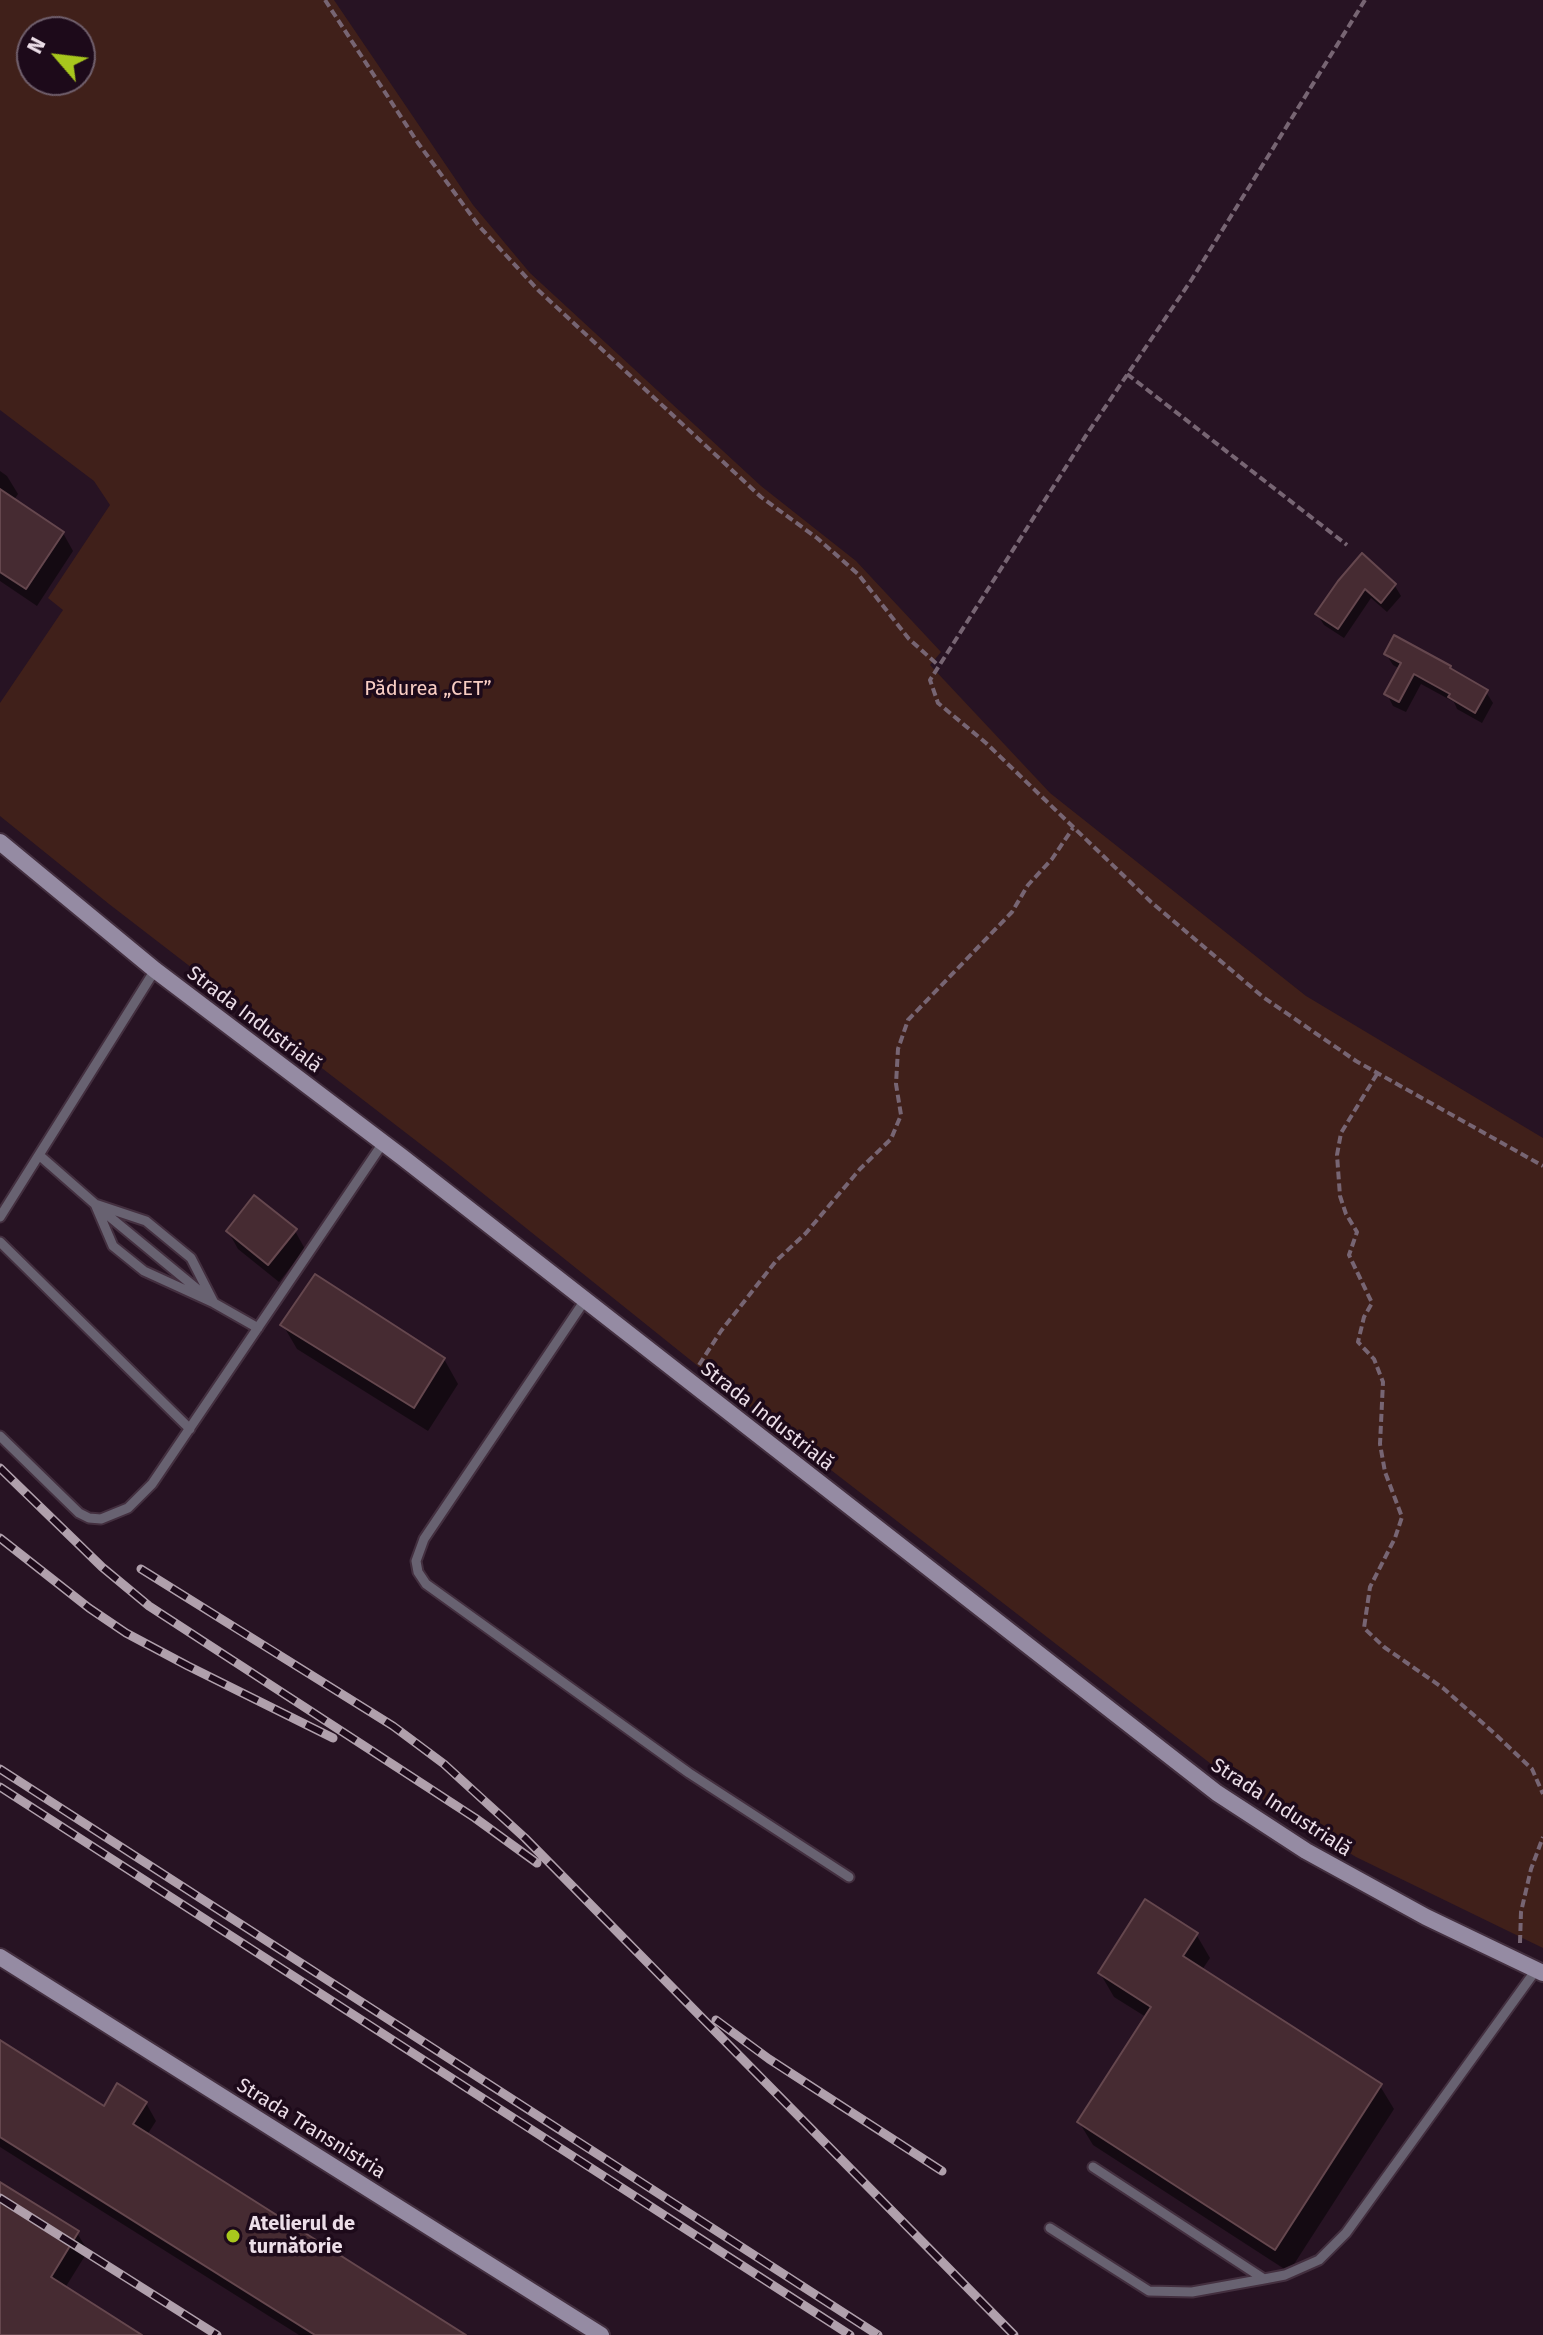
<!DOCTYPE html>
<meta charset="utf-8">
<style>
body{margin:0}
#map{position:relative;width:1543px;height:2335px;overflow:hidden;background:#271323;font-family:"Fira Sans",sans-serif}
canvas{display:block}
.north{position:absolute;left:16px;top:16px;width:80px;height:80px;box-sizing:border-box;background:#1d0a1a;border:2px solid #705f6c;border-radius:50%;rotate:298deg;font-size:22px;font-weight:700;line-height:32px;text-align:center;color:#ecdee8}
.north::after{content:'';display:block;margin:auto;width:28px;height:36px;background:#a8c71d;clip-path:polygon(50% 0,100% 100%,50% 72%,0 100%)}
</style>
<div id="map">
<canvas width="1543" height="2335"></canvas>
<div class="north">N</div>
</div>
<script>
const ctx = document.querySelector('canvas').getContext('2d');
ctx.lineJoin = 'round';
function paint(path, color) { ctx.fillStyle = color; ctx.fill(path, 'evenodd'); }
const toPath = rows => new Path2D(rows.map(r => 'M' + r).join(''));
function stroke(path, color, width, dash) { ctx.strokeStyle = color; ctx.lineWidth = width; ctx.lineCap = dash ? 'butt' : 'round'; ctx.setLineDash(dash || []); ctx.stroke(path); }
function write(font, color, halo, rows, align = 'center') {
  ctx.font = font + ' "Fira Sans",sans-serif'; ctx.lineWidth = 7; ctx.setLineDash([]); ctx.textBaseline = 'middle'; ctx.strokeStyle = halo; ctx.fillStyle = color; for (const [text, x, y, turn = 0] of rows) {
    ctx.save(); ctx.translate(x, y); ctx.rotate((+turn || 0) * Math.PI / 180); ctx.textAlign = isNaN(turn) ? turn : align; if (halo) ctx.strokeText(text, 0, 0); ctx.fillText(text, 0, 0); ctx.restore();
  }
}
paint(toPath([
 [0,0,334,0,473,205,530,273,761,486,856,561,941,652,930,665,1050,793,1306,996,1543,1138,1543,1948,1356,1857,1237,1784,734,1395,445,1163,109,904,0,816,0,703,63,610,48,598,110,505,94,481,0,410],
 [80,32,80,80,32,80,32,32]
]), '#40201a');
paint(toPath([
 [0,471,7,476,18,494,14,500,63,533,73,551,37,606,0,581],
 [1362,556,1395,586,1401,596,1387,612,1371,598,1344,638,1324,625,1317,614],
 [1386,654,1486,692,1493,703,1482,723,1457,709,1454,702,1421,684,1406,712,1393,706,1387,694,1400,669,1393,665],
 [228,1231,295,1231,305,1249,279,1282,238,1249],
 [283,1325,444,1359,458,1384,428,1431,297,1349],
 [1196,1934,1210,1958,1202,1970,1380,2086,1394,2109,1289,2272,1093,2145,1079,2122,1146,2017,1114,1997,1100,1973],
 [0,2043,104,2109,146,2103,156,2121,147,2135,462,2335,299,2335,0,2147],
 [0,2185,77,2233,88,2251,65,2288,138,2335,0,2335]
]), '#0007');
const building = toPath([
 [0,489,64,532,26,589,0,572,0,489],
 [1362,553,1396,584,1381,603,1365,589,1338,629,1315,614,1338,581,1362,553],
 [1394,635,1451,666,1450,668,1488,690,1475,713,1448,697,1450,694,1414,674,1399,702,1384,694,1401,663,1384,654,1394,635],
 [254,1195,297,1229,268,1265,226,1231,254,1195],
 [315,1274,445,1358,414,1408,280,1325,315,1274],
 [1145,1899,1198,1933,1183,1956,1382,2084,1275,2250,1077,2122,1151,2007,1098,1973,1145,1899],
 [0,2040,104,2106,117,2083,147,2102,133,2124,466,2335,315,2335,0,2137,0,2040],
 [0,2182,79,2231,51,2277,142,2335,0,2335,0,2182]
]);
paint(building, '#462b32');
stroke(building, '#65474e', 2);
const lane = toPath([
 [39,1155,95,1204,146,1221,191,1258,214,1303,258,1328],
 [95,1204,113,1246,144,1271,214,1303],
 [99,1208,202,1293],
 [0,1217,155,970],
 [0,1242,190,1429],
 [585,1300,424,1539,416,1561,418,1572,426,1584,689,1773,849,1877],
 [0,1436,79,1513,89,1518,101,1519,128,1508,152,1484,383,1143],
 [1093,2167,1264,2279],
 [1050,2228,1149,2291,1192,2292,1264,2279,1285,2275,1319,2260,1346,2233,1536,1970]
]);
const secondary = toPath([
 [0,842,155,970,402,1157,1217,1793,1306,1851,1426,1917,1543,1973],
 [0,1957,601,2335]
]);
stroke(lane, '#432f3f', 13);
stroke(secondary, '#432f3f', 20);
stroke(toPath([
 [325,0,418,143,479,226,538,290,761,497,817,538,858,574,909,639,938,665],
 [1365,0,1192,279,1087,434,930,680,938,703,986,743,1151,902,1263,997,1356,1061,1543,1166],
 [1127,374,1347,545],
 [1377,1074,1341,1133,1337,1155,1340,1196,1346,1214,1357,1232,1349,1255,1372,1303,1364,1317,1358,1342,1374,1359,1383,1382,1380,1444,1385,1472,1402,1517,1395,1538,1370,1587,1364,1628,1384,1647,1443,1688,1494,1733,1532,1769,1543,1794],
 [699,1365,721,1331,776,1261,806,1233,860,1169,891,1139,901,1115,896,1084,898,1049,908,1020,1012,912,1028,885,1052,859,1073,828],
 [1520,1943,1521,1912,1531,1869,1543,1837]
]), '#776573', 4, [8, 4]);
stroke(lane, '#686271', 9);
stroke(secondary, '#958ba3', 16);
const rail = toPath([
 [0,1468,102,1567,149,1606,475,1818,537,1863],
 [0,1538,89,1608,126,1633,188,1666,333,1738],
 [141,1569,393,1726,444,1764,525,1838,1014,2335],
 [0,1769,878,2335],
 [0,1787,850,2335],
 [716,2020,769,2059,942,2171],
 [0,2198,217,2335]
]);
stroke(rail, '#b0a0ac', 9);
stroke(rail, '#1d0a1a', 6, [18]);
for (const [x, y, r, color] of [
 [233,2236,8,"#a8c71d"]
]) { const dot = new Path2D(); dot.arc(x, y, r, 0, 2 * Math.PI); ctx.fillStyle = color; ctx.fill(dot); stroke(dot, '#1d0a1a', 3); }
write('20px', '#f8cdc3', '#1d0a1a', [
 ["Pădurea „CET”",428,689]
]);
write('20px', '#ecdee8', '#1d0a1a', [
 ["Strada Industrială",254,1020,37],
 ["Strada Industrială",767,1417,38],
 ["Strada Industrială",1281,1808,33],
 ["Strada Transnistria",311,2129,32]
]);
write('bold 20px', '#ecdee8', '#1d0a1a', [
 ["Atelierul de",249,2224],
 ["turnătorie",249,2247]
], 'left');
</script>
